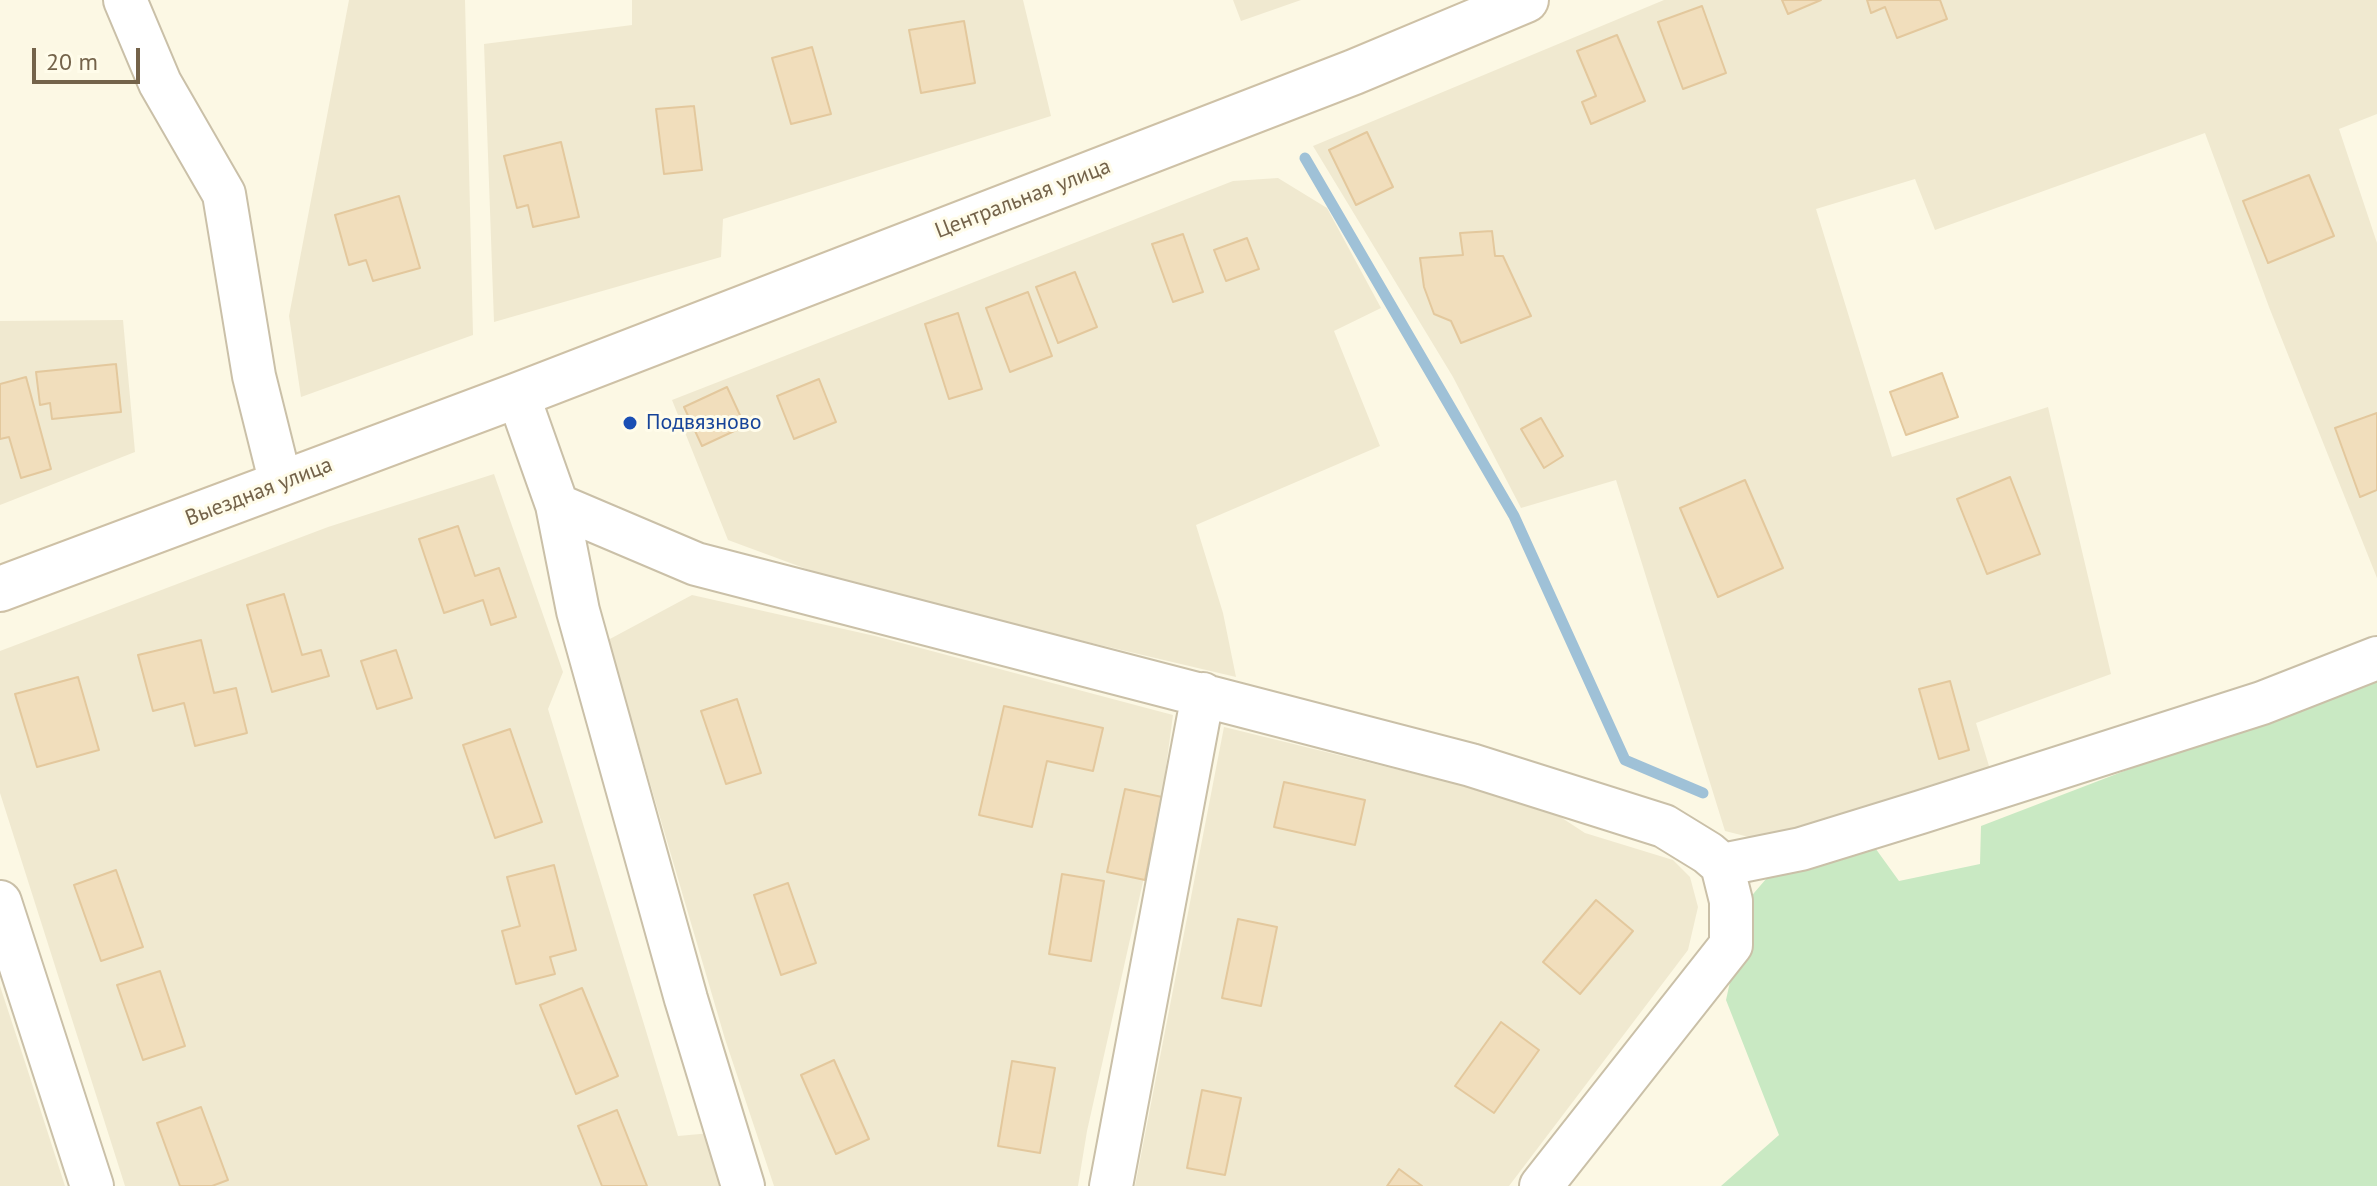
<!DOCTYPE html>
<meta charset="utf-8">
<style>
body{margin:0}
#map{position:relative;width:2377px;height:1186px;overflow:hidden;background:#fcf8e4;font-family:"PT Sans",sans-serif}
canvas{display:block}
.scale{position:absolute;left:32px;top:48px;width:108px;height:36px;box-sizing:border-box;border:4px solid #74634a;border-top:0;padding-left:10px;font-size:24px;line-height:28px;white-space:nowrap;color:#74634a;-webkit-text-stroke:6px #fffcea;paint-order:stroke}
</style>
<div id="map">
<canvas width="2377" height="1186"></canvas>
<div class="scale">20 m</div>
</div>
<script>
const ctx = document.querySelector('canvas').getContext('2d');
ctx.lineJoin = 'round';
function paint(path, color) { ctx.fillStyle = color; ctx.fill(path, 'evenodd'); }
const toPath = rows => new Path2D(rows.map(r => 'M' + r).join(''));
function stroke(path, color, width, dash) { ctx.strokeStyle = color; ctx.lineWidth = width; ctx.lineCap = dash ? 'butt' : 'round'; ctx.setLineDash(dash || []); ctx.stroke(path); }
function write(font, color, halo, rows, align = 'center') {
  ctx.font = font + ' "PT Sans",sans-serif'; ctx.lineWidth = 6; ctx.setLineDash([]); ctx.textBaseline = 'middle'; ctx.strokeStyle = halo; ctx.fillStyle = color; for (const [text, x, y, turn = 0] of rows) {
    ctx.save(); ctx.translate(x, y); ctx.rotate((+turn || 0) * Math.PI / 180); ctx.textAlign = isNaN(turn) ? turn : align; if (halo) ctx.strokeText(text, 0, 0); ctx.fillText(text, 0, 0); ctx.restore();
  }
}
paint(toPath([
 [349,0,465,0,473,335,301,397,289,316],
 [632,0,1023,0,1051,116,723,219,721,257,494,322,484,44,632,25],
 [1233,0,1301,0,1241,21],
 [1664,0,2377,0,2377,114,2339,129,2377,243,2377,578,2269,307,2205,133,1935,230,1915,179,1816,209,1892,457,2048,407,2111,674,1976,723,1992,776,1761,840,1725,831,1616,480,1521,508,1453,377,1313,146],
 [1278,178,1327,208,1381,308,1334,331,1380,446,1196,525,1223,613,1236,677,858,588,728,540,672,400,1233,181],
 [123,320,135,452,0,505,0,321],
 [494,474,563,672,548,709,678,1136,711,1133,727,1186,125,1186,0,793,0,651,328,527],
 [692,595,875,636,1173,715,1162,797,1087,1131,1078,1186,774,1186,725,1039,608,640],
 [1224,727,1542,805,1585,833,1673,860,1690,877,1698,907,1688,950,1509,1186,1135,1186],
 [0,986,25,1062,65,1186,0,1186]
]), '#f0e9d0');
paint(toPath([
 [2377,674,2377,1186,1721,1186,1779,1135,1726,1000,1748,900,1772,872,1873,845,1899,881,1980,864,1981,826]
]), '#c9e9c3');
stroke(toPath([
 [1305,158,1514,516,1625,760,1703,793]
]), '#9fc1d7', 11);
const building = toPath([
 [1782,0,1821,0,1788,14,1782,0],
 [1867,0,1940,0,1947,19,1897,38,1885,7,1871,13,1867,0],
 [1702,6,1726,73,1683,89,1658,22,1702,6],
 [964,21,975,83,921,93,909,30,964,21],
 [1617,35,1645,101,1591,124,1582,102,1596,96,1577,51,1617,35],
 [812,47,831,114,791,124,772,58,812,47],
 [694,106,702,170,664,174,656,109,694,106],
 [1367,132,1393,187,1356,205,1329,150,1367,132],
 [561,142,579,217,533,227,528,205,517,208,504,156,561,142],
 [2309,175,2334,236,2268,263,2243,201,2309,175],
 [399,196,420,268,373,281,366,260,349,265,335,215,399,196],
 [1492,231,1495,256,1503,256,1531,316,1461,343,1451,321,1434,314,1424,287,1420,258,1463,255,1460,233,1492,231],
 [1183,234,1203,292,1173,302,1152,244,1183,234],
 [1247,238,1259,269,1226,281,1214,250,1247,238],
 [1075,272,1097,327,1058,343,1036,287,1075,272],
 [1028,292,1052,356,1010,372,986,308,1028,292],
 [958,313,982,389,949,399,925,324,958,313],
 [116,364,121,412,52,419,50,403,40,405,36,372,116,364],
 [1942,373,1958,417,1906,435,1890,392,1942,373],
 [26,377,51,469,21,478,9,437,0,439,0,384,26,377],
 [819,379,836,422,794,439,777,396,819,379],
 [727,387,745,426,702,446,684,407,727,387],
 [2377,413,2377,490,2360,497,2335,428,2377,413],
 [1541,418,1563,456,1544,468,1521,429,1541,418],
 [2010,477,2040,554,1987,574,1957,499,2010,477],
 [1745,480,1783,568,1718,597,1680,508,1745,480],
 [458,526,475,576,499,568,516,617,491,625,483,600,444,613,419,539,458,526],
 [284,594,302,655,321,650,329,676,272,692,247,605,284,594],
 [201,640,214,693,236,688,247,733,195,746,184,703,153,711,138,655,201,640],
 [396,650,412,698,377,709,361,661,396,650],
 [78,677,99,750,37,767,15,694,78,677],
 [1950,681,1969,750,1939,759,1919,689,1950,681],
 [737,699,761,773,726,784,701,711,737,699],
 [1004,706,1103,728,1093,771,1047,761,1032,827,979,815,1004,706],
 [510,729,542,822,495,838,463,745,510,729],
 [1284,782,1365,800,1355,845,1274,827,1284,782],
 [1125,789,1162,797,1145,880,1107,872,1125,789],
 [554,865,576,950,550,957,555,974,516,984,502,931,520,926,507,877,554,865],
 [116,870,143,947,101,961,74,885,116,870],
 [1062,874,1104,881,1091,961,1049,954,1062,874],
 [788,883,816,963,781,975,754,895,788,883],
 [1596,900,1633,931,1580,994,1543,962,1596,900],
 [1238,919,1277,927,1261,1006,1222,998,1238,919],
 [160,971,185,1046,143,1060,117,985,160,971],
 [582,988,618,1076,576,1094,540,1005,582,988],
 [1501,1022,1539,1050,1494,1113,1455,1086,1501,1022],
 [834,1060,869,1139,836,1154,801,1075,834,1060],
 [1012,1061,1055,1068,1040,1153,998,1146,1012,1061],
 [1202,1090,1241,1098,1225,1175,1187,1168,1202,1090],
 [201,1107,228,1180,212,1186,180,1186,157,1123,201,1107],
 [617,1110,647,1186,602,1186,578,1126,617,1110],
 [1399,1169,1422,1186,1387,1186,1399,1169]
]);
paint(building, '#f1debc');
stroke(building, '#e3c89d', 2);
const minor = toPath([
 [125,0,160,83,224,194,254,376,281,484],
 [518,395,557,505,578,611,686,999,743,1186],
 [557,505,696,564,1471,765,1664,826,1708,853,1722,865,1731,901,1731,945,1541,1186],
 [1722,865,1801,849,1921,812,2262,703,2377,658],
 [0,902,92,1186],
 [1111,1186,1203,694]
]);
const secondary = toPath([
 [0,589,518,395,1354,72,1526,0]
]);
stroke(minor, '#cac0a8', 46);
stroke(secondary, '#cec1a6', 48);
stroke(minor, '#fff', 42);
stroke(secondary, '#fff', 44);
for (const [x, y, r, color] of [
 [630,423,8,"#1a4fb4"]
]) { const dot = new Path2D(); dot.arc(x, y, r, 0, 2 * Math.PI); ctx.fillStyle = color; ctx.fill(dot); stroke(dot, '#fffcea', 3); }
write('22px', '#74634a', '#fffcea', [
 ["Центральная улица",1023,199,-21],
 ["Выездная улица",259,492,-21]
]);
write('22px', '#164399', '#fffcea', [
 ["Подвязново",646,423]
], 'left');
</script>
